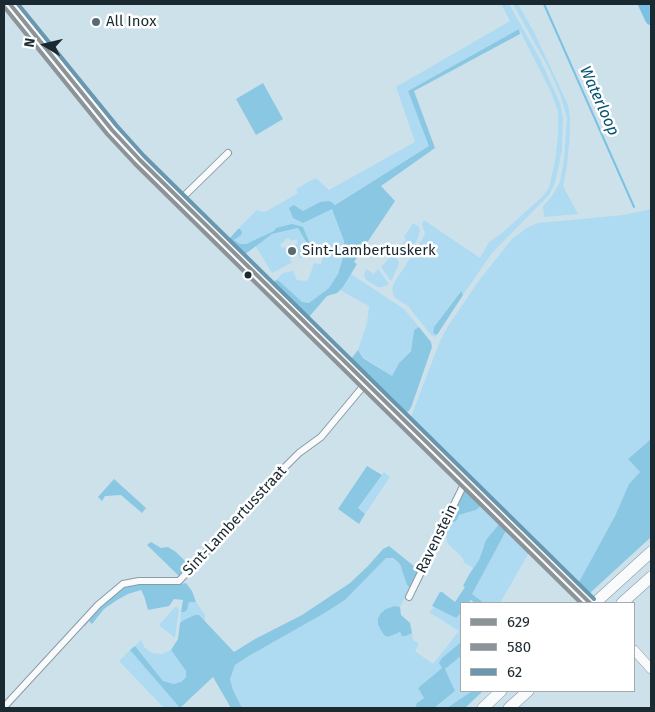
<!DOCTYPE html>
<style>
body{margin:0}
#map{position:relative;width:655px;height:712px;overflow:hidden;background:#cde1eb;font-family:"Fira Sans",sans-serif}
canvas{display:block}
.frame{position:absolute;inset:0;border:5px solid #1b2a31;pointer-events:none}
.legend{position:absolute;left:460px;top:602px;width:175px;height:90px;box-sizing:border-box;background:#fff;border:1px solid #a4aaad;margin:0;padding:6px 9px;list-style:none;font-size:15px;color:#1b2a31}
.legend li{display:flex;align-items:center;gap:10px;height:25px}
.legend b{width:25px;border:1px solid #a4aaad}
.north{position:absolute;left:20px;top:20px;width:50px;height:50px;-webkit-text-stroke:4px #fff;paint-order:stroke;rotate:279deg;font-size:14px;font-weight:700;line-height:20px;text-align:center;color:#1b2a31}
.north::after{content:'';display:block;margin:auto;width:18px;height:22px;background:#1b2a31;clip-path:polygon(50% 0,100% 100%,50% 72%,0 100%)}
</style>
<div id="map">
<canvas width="655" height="712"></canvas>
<div class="frame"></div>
<ul class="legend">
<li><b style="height:6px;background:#8d9498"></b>629</li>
<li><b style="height:6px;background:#8d9498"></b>580</li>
<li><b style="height:6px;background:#6897af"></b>62</li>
</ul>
<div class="north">N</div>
</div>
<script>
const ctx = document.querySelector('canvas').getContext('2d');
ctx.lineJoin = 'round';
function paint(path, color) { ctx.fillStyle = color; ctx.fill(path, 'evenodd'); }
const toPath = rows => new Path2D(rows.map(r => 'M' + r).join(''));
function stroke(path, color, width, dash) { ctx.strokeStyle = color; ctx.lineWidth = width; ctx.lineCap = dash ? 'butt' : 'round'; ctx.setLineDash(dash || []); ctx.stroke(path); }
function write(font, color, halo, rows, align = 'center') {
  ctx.font = font + ' "Fira Sans",sans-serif'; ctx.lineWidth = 5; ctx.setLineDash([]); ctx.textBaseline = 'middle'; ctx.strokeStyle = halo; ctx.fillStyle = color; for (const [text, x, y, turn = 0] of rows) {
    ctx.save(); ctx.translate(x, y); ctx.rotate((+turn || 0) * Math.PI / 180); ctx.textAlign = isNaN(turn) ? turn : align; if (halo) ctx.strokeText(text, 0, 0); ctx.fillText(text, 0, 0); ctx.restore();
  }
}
paint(toPath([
 [501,4,509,4,539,57,560,103,563,118,562,150,555,183,549,195,492,253,463,295,460,291,434,327,433,333,437,335,435,337,431,335,408,306,394,297,392,289,394,283,423,238,425,234,422,224,424,220,480,258,489,242,502,233,542,197,549,188,555,161,558,135,558,111,551,92,519,29,408,91,430,146,334,205,320,202,303,211,297,207,303,223,332,208,344,241,344,254,338,274,333,282,329,288,309,303,302,302,276,280,283,273,293,271,297,280,306,281,309,278,314,263,321,264,325,251,312,248,303,227,274,231,246,244,240,244,234,240,241,230,238,229,257,210,263,212,267,211,298,193,296,189,308,182,316,178,329,190,415,142,396,87,510,21],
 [513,4,518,4,535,34,568,105,570,118,570,135,567,165,563,186,578,214,544,217,543,206,552,196,560,182,564,159,567,118,560,94,548,67],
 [651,209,651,439,628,459,640,472,629,484,615,516,579,582,411,420,411,417,440,341,448,326,480,279,513,238,528,227,538,223,624,215],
 [413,223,419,227,420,230,418,238,412,249,404,253,396,251,406,239,404,237],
 [299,228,309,247,300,259,295,245,298,243,296,239,291,241,289,238,285,239,284,242,280,244,282,248,285,247,291,259,290,261,293,262,272,273,255,245,272,234],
 [392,255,397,258,399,264,391,281,381,267],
 [366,269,374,274,378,269,389,284,383,287,378,287,366,280,364,275],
 [351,274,404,309,419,327,414,330,411,350,399,363,392,376,363,357,358,350,367,323,369,306,340,290],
 [384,472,390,477,365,514,358,509],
 [482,505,500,523,483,547,479,560,473,568,463,562,464,560,461,556,448,544,445,533,448,524,454,522,459,515,476,510],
 [507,529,530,551,500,603,484,603,471,594],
 [390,557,400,564,407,585,410,588,400,607,395,606,381,613,378,618,378,625,388,637,398,632,406,636,412,633,413,640,419,644,415,651,433,664,459,631,429,612,434,607,456,618,461,613,461,642,442,658,442,668,418,688,424,698,417,703,415,708,242,708,233,690,230,679,235,665,247,657,323,614,345,600,386,558],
 [189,602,196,602,205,615,205,622,202,619,180,623,181,612,187,610],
 [176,606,179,610,175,638,159,625],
 [141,640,145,648,152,653,162,654,171,650,186,671,186,677,181,682,174,684,163,681,135,646],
 [130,650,180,708,164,708,119,661],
 [461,656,461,691,472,691,447,708,434,708,455,691,445,669]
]), '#aedbf2');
paint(toPath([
 [519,29,520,34,414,91,435,148,381,186,395,201,354,262,357,264,343,287,337,293,327,296,309,317,273,283,276,280,279,281,302,302,309,303,329,288,338,274,344,254,344,241,332,209,303,223,293,218,289,208,294,205,303,211,320,202,330,201,335,205,429,146,408,91],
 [263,83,283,119,256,135,236,99],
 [292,224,303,227,312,248,309,247,298,228,272,234,244,255,230,238,238,229,240,229,242,232,241,235,234,240,240,244,246,244,274,231,276,228],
 [461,291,463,295,437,335,433,333,434,327],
 [419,327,431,342,432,347,412,405,409,411,404,413,351,359,358,350,363,358,392,376,399,363,411,351,414,330],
 [651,439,651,537,590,593,579,582,615,516,629,484,640,472,628,459],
 [367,466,382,475,358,508,365,514,359,524,338,509],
 [114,479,146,508,142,513,121,495,105,496,102,501,98,497],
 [465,488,482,505,476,510,459,515,456,521,448,524],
 [500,523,507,529,472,594,484,603,475,603,471,600,468,603,461,603,461,613,456,618,432,606,440,592,442,592,455,602,465,587,463,586,470,573,479,560,486,540],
 [151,542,161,548,168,547,176,552,185,561,187,565,186,569,179,576,147,545],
 [389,546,420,571,413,586,410,588,407,585,400,564,393,558,386,558,345,600,323,614,247,657,235,665,230,679,233,690,242,708,231,708,213,677,180,708,130,650,135,646,163,681,174,684,181,682,186,677,186,671,171,650,178,639,180,623,184,620,195,615,199,615,234,652,255,639,302,615,350,583,368,566,383,549],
 [142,583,176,585,186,583,192,591,196,602,189,602,187,610,184,612,181,612,183,600,174,599,169,606,148,610,144,596,141,590,128,594,117,600,104,609,92,624,89,621,85,626,83,624,107,599,123,586],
 [395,606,400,607,401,615,410,623,412,633,406,636,402,636,400,632,388,637,384,635,378,625,378,618,381,613,386,609],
 [461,642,461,656,445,669,455,691,434,708,415,708,417,703,424,698,418,688,442,668,439,663,442,658],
 [472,691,483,691,465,708,447,708]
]), '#8ac7e3');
stroke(toPath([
 [544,4,634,207]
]), '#7ac1e3', 2);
stroke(toPath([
 [644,4,651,19]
]), '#7ac1e3', 12);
const street = toPath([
 [180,200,228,153],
 [409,597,466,480],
 [4,707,98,605,123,584,139,581,179,581,285,467,299,453,321,437,366,383]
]);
const secondary = toPath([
 [10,4,112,130,140,160,590,603],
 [634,650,651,669]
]);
const highway = toPath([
 [595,603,651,552],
 [622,603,651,577],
 [483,708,501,691],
 [509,708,528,691]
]);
stroke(street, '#8c9ba2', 8);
stroke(secondary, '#8c9ba2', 10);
stroke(highway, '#8c9ba2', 12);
stroke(street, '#f8fafc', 6);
stroke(secondary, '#f8fafc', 9);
stroke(highway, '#f8fafc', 11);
stroke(toPath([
 [10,4,112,130,140,160,590,603]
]), '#8d9498', 4);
stroke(toPath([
 [5,8,107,134,135,164,581,603]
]), '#8d9498', 4);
stroke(toPath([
 [18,4,117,126,144,156,594,599]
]), '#6897af', 4);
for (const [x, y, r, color] of [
 [96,22,5,"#596a72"],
 [292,251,5,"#596a72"],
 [248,275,4.5,"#1b2a31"]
]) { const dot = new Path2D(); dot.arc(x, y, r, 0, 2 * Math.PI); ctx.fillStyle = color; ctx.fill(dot); stroke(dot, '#fff', 2); }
write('15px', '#1b2a31', '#fff', [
 ["All Inox",106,22],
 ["Sint-Lambertuskerk",302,251]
], 'left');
write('15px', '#1b2a31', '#fff', [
 ["Sint-Lambertusstraat",235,521,-47],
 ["Ravenstein",437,539,-64]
]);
write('italic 16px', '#055472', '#fff', [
 ["Waterloop",599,101,66]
]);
</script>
